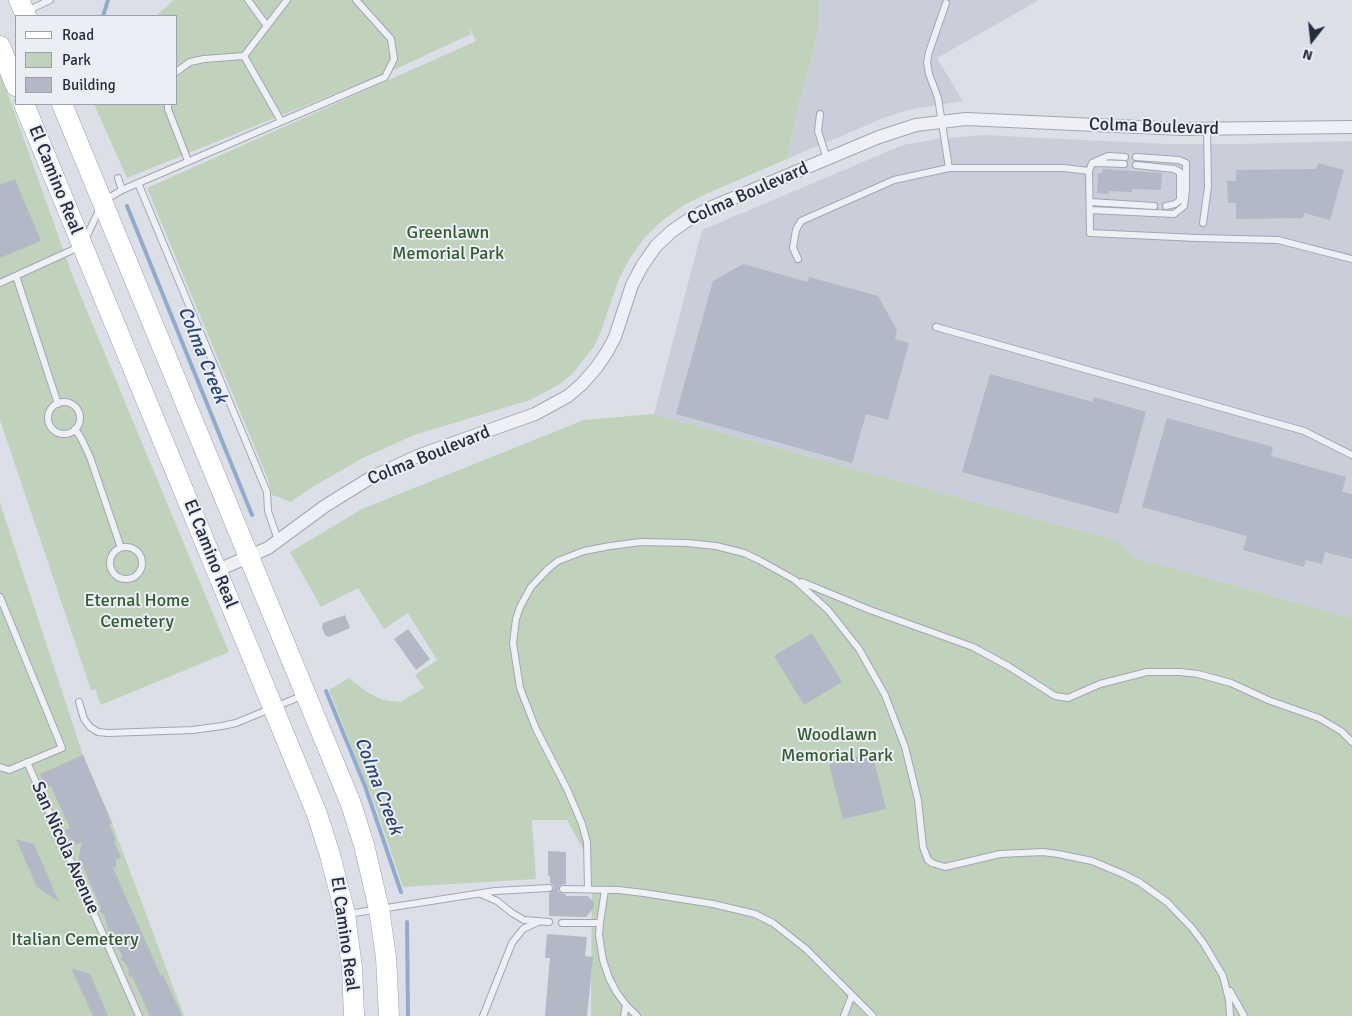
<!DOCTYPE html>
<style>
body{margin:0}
#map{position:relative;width:1352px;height:1016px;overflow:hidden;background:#dcdfe8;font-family:Signika,sans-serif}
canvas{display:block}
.legend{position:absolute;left:15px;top:15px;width:162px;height:90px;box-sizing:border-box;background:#ebeef5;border:1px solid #9ba0ac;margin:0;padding:6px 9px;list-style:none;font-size:15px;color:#242c3f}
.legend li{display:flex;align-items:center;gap:10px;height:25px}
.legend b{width:25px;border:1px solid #9ba0ac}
.north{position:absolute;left:1287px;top:15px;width:50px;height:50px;-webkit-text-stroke:4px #ebeef5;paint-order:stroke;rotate:196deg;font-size:14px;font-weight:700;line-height:20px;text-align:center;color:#242c3f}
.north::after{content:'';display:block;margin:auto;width:18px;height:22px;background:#242c3f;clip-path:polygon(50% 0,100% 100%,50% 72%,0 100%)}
</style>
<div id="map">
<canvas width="1352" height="1016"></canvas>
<ul class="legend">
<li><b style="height:6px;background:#fff"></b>Road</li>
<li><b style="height:14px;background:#c0d2bc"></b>Park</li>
<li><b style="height:14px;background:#b2b8c5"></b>Building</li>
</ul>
<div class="north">N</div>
</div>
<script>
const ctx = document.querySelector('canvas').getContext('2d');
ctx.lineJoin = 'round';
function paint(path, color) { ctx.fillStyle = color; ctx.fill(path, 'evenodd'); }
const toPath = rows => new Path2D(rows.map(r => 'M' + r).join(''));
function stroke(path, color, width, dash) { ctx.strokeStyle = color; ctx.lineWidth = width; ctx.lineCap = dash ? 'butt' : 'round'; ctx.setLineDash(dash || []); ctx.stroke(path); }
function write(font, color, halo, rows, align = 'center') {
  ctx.font = font + ' Signika,sans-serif'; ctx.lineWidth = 4; ctx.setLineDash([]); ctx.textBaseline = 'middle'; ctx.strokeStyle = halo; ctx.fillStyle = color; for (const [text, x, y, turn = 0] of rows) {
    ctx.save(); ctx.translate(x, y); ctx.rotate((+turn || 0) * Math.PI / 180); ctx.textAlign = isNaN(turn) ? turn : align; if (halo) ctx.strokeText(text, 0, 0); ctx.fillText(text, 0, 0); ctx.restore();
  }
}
paint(toPath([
 [819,0,1039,0,937,58,963,101,912,109,886,117,787,159,799,102,815,45],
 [983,135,1167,144,1240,144,1352,141,1352,618,1135,558,1118,541,654,414,702,230,903,145,938,139]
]), '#c9ceda');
paint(toPath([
 [174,0,819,0,819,17,815,45,799,102,787,159,706,194,684,205,663,220,645,237,630,258,619,279,601,331,595,345,572,374,560,384,530,400,414,435,363,458,312,487,291,502,272,495,268,479,147,188,476,41,469,26,471,34,398,68,127,178,94,104,176,104,176,16,156,16],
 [0,72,73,277,229,652,101,705,95,689,91,690,0,420],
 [654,414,1118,541,1135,558,1352,618,1352,1016,591,1016,592,866,567,820,532,820,536,879,403,887,375,805,329,690,349,678,367,692,383,700,400,702,424,688,415,675,437,660,408,613,384,629,358,588,321,607,290,552,362,509,584,420],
 [0,503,83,755,112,823,184,1016,0,1016]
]), '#c0d2bc');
stroke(toPath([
 [103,16,108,0],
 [127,206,252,515],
 [326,691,365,786,401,892],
 [407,922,408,1016]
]), '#92aacc', 4);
paint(toPath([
 [1318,163,1344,170,1330,220,1304,213,1303,218,1236,219,1236,203,1228,203,1227,181,1236,181,1236,170,1316,169],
 [1102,169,1162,173,1161,190,1132,189,1132,192,1109,191,1108,194,1097,193,1098,173,1102,173],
 [15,179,41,241,0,258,0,185],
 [743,264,808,282,809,277,878,296,897,330,895,339,909,343,888,420,866,414,852,463,676,414,713,281],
 [990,374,1093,402,1094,397,1146,412,1118,514,962,472],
 [1167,418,1273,447,1271,456,1346,477,1342,492,1352,494,1352,559,1325,552,1322,564,1306,560,1304,567,1243,550,1247,536,1142,507],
 [345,615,350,628,329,637,325,635,322,628,323,623],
 [408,629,430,659,416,670,394,639],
 [812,633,842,682,804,705,774,656],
 [872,753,886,809,843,819,829,764],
 [83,755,112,823,109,824,116,841,114,842,121,857,115,860,117,866,113,868,161,976,163,975,182,1016,150,1016,133,978,128,975,129,971,125,962,121,960,122,956,118,947,115,945,116,941,112,932,109,931,104,914,100,912,101,908,82,864,78,861,82,842,72,846,65,830,70,828,58,802,51,786,46,788,40,774],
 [16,839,34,844,59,902,37,887],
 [548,851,566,852,566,884,560,885,558,891,561,893,566,894,566,896,588,896,594,903,593,909,586,917,549,916,549,893,554,888,553,885,550,883,550,876,548,876],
 [547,934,587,937,585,956,593,957,587,1016,545,1016,550,958,545,958],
 [71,968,90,974,108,1016,93,1016]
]), '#b2b8c5');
const lane = toPath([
 [248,0,267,26],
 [946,3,929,52,927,62,929,74,938,98,949,168],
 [27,11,50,0],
 [244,56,281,121],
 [176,72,190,62,204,59,244,56,287,0],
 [168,104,168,109,188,161],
 [820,114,818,131,827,159],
 [1095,163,1124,164],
 [1136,165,1174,169,1180,172,1180,200,1175,204,1166,206],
 [1089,171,1092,163,1108,156,1125,157],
 [118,178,122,190],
 [138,183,267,492,268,511,278,540],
 [105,200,122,190,385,77,394,59,391,39,356,0],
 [1090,202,1154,206],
 [1090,210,1174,214,1184,206,1186,190,1186,163,1179,160,1136,157],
 [1203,223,1208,187,1207,129],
 [85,240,100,208],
 [798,259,793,248,796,230,801,221,894,180,949,168,1064,168,1089,171,1090,233,1197,238,1278,240,1352,259],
 [16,276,58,404],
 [0,283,79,247],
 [936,327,1304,431,1352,455],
 '48 418a16 16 0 1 1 32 0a16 16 0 1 1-32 0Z',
 [75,429,81,438,90,457,121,548],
 '110 563a16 16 0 1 1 32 0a16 16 0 1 1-32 0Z',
 [802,582,870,610,973,647,1008,666,1055,696,1068,698,1100,684,1147,672,1180,672,1198,674,1231,683,1268,700,1319,718,1341,731,1352,742],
 [0,597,62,748,9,770,0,767],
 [79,702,84,719,90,727,98,732,108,733,193,730,222,726,236,723,304,695],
 [27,762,139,1016],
 [563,889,618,890,644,893,713,904,755,914,773,923,806,949,873,1016],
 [588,889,587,842,582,824,567,789,536,729,520,688,513,643,516,619,520,607,531,587,548,569,558,561,584,551,610,546,641,542,687,543,716,546,744,553,759,560,795,580,828,610,859,649,885,695,905,747,918,800,923,847,928,860,932,863,945,867,1000,854,1043,852,1058,854,1092,861,1123,874,1139,882,1167,902,1192,928,1204,944,1223,976,1229,1000,1230,1016],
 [605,890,600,923,599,935,603,960,609,978,617,993,626,1005,637,1016],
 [481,894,497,901,512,913,524,920,549,922],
 [348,914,495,891,549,888],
 [562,923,600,923],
 [1230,991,1244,1016],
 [483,1016,512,943,523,929,538,922],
 [624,1016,626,1005],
 [844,1016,852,995]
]);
const street = toPath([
 [216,571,268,548,325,506,372,477,420,455,535,414,568,396,582,384,596,368,607,352,615,337,632,285,642,266,656,246,672,231,691,218,712,207,879,137,916,125,966,119,1182,129,1352,127]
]);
const primary = toPath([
 [19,0,26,16],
 [0,46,16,86],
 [24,104,317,814,330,855,345,914,352,968,354,1016],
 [62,104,351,804,364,845,379,909,386,957,389,1016]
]);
stroke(lane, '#a1a6b2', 8);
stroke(street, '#a1a6b2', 14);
stroke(primary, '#9aa2b4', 21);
stroke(lane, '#eff0f6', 6);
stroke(street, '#eff0f6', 12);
stroke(primary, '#fff', 20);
write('18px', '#242c3f', '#ebeef5', [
 ["Colma Boulevard",1154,127,2],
 ["El Camino Real",55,180,68],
 ["Colma Boulevard",748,194,-24],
 ["Colma Boulevard",429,456,-22],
 ["El Camino Real",210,554,68],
 ["San Nicola Avenue",65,848,66],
 ["El Camino Real",344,934,82]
]);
write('18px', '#355c30', '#ebeef5', [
 ["Greenlawn",448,233],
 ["Memorial Park",448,254],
 ["Eternal Home",137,601],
 ["Cemetery",137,622],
 ["Woodlawn",837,735],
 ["Memorial Park",837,756],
 ["Italian Cemetery",75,940]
]);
write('italic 19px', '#2b4676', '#ebeef5', [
 ["Colma Creek",202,355,68],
 ["Colma Creek",378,786,69]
]);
</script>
